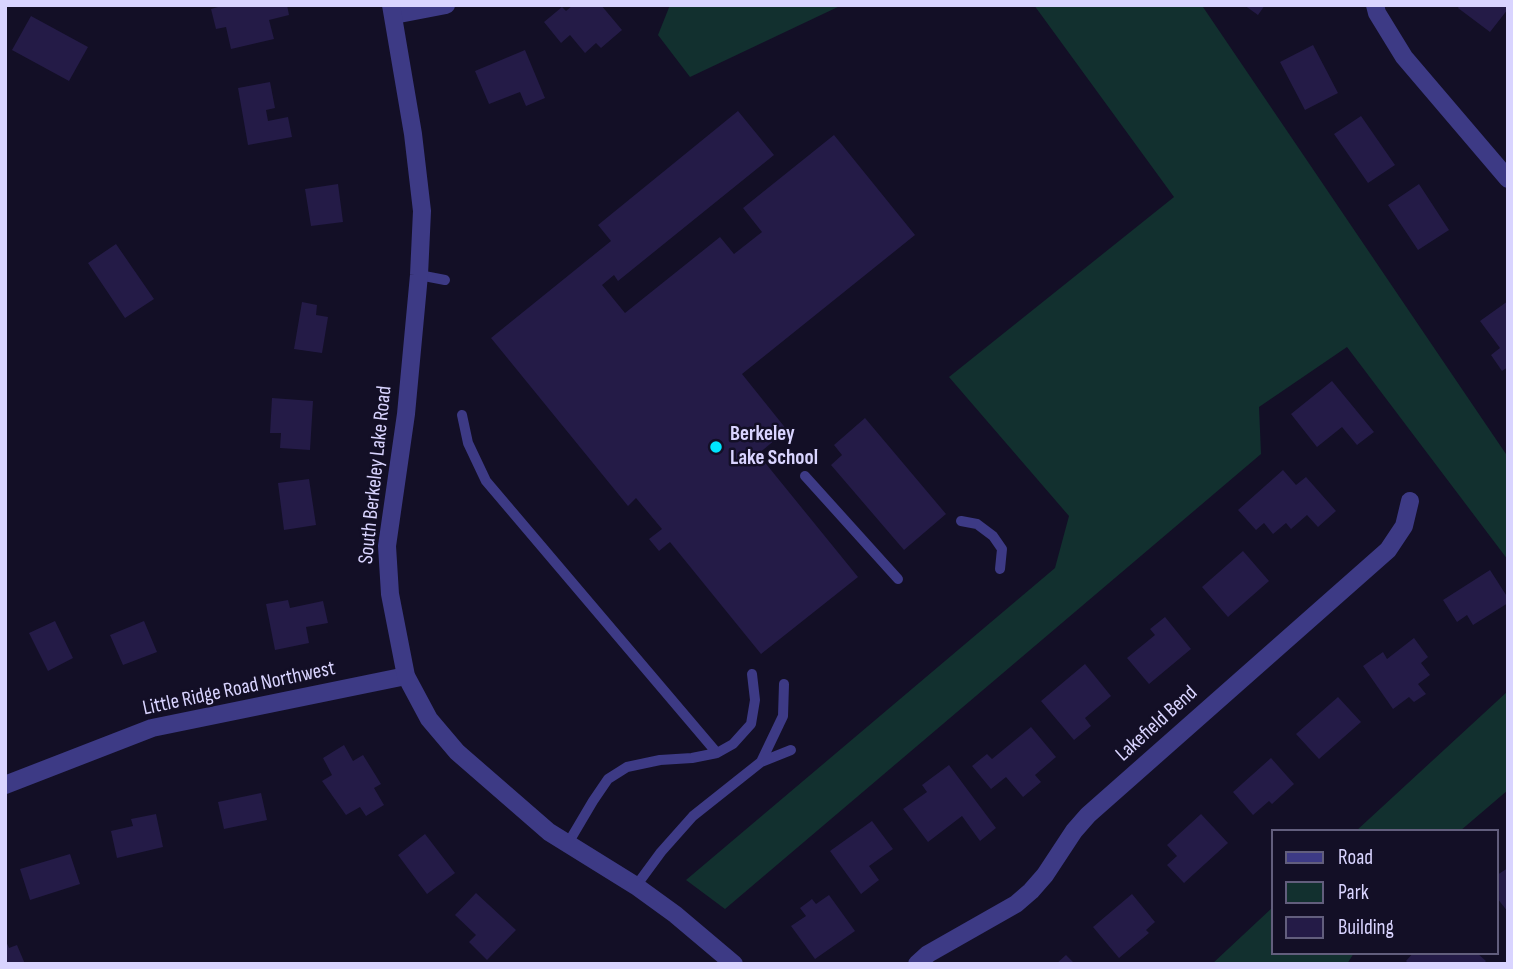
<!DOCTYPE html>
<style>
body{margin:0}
#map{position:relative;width:1513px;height:969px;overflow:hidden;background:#130f26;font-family:"Sofia Sans Condensed",sans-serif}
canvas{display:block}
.frame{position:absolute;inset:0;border:7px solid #d9d4ff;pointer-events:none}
.legend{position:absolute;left:1271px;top:829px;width:228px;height:126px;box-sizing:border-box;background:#130f26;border:2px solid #625e7d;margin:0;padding:9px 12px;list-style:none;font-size:21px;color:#d9d4ff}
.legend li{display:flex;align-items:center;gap:14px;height:35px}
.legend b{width:35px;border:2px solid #625e7d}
</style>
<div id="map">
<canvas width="1513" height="969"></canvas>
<div class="frame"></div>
<ul class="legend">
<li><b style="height:9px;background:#3d3a85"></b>Road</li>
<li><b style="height:19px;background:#12302f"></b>Park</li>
<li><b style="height:19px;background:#241b47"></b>Building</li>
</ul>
</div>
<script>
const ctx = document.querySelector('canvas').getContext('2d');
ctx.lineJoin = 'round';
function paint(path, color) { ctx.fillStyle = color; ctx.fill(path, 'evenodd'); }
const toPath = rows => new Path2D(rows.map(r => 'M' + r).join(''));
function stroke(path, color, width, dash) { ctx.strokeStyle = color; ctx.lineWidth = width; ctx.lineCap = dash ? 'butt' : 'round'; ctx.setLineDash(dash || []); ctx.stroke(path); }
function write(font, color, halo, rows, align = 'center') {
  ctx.font = font + ' "Sofia Sans Condensed",sans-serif'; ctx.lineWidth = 5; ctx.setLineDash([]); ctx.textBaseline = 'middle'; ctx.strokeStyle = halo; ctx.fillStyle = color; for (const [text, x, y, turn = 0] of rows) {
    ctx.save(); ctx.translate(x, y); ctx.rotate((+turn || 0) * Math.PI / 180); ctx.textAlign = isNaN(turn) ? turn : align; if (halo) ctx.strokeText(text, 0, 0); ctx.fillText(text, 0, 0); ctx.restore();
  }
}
paint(toPath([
 [670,5,842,5,690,77,658,35],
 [1034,5,1203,7,1508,457,1508,560,1347,347,1259,407,1261,454,725,909,686,880,1055,568,1069,516,949,377,1174,197],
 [1508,691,1508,790,1460,831,1356,831],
 [1273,907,1273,953,1354,953,1347,964,1212,964]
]), '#12302f');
paint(toPath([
 [225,5,287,5,289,15,269,20,274,39,231,49,226,27,216,29,211,9],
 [573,5,601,5,622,30,601,48,596,43,585,53,570,35,561,43,544,22,562,7,566,11],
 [1244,5,1265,5,1258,15],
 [1460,5,1508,5,1508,9,1490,32,1458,8],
 [31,16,88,47,69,81,12,50],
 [1313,45,1338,93,1305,110,1280,62],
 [525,50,545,98,526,106,520,92,489,104,475,71],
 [270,82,275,108,266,110,268,121,288,117,292,137,248,145,238,88],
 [738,111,774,155,618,281,614,275,602,285,625,313,720,237,734,254,762,232,743,208,834,135,915,235,742,374,787,430,758,454,858,577,761,654,670,542,659,551,649,539,662,529,636,498,628,506,491,338,611,241,598,225],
 [1361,116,1395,165,1368,183,1334,134],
 [338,184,343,222,311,226,305,189],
 [1419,184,1449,230,1418,250,1388,205],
 [116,244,154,299,125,318,88,263],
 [1508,301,1508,367,1502,371,1491,355,1500,348,1480,321],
 [302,302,317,305,316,315,328,317,322,353,294,349],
 [1332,381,1374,432,1357,445,1342,427,1317,447,1291,414],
 [272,398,313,401,310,450,280,448,281,433,270,433],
 [865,418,946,514,904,550,831,465,842,455,834,445],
 [1283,470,1296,485,1306,477,1336,511,1318,527,1307,515,1291,529,1286,523,1273,534,1264,523,1256,530,1238,510],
 [309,479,316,525,284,530,278,483],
 [1243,551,1269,581,1228,617,1202,587],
 [1490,570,1508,598,1508,603,1473,625,1467,615,1457,622,1443,600],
 [288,600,290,608,323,601,328,623,306,627,309,643,275,650,266,604],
 [1165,617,1191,649,1149,684,1127,658,1155,635,1150,629],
 [55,621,73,658,48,671,29,633],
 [144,621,157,652,123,665,110,635],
 [1414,638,1428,657,1421,663,1430,675,1418,684,1426,694,1414,702,1409,697,1393,709,1363,666,1383,652,1387,659],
 [1085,664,1111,696,1085,718,1091,726,1074,740,1041,701],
 [1338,697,1361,722,1319,759,1296,734],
 [1031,727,1056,757,1035,775,1041,782,1023,797,1006,777,991,789,972,766,987,754,992,759],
 [344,745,353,761,363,755,381,784,374,788,384,805,366,816,360,807,346,815,322,781,332,775,323,758],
 [1271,758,1294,784,1272,804,1269,801,1253,815,1233,792],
 [949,765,996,828,980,841,962,816,928,842,903,809,927,792,922,785],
 [261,793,267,820,224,829,218,802],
 [156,814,163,847,117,858,111,831,133,826,131,819],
 [1201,814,1228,843,1184,883,1167,865,1177,856,1167,845],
 [872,821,893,849,869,866,879,880,861,894,830,851],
 [425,834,455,873,427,894,398,855],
 [70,854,80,884,30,900,20,869],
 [1508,868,1508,912,1497,898,1497,875],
 [476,893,516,930,487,960,469,942,476,935,455,915],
 [1132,894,1155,922,1146,930,1149,933,1119,958,1093,927],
 [829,895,855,931,815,959,791,926,806,916,800,908,812,899,816,904],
 [5,939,9,948,17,945,25,964,5,964],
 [1413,953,1477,953,1486,961,1483,964,1409,964,1406,961],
 [1066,955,1075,964,1056,964]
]), '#241b47');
stroke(toPath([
 [419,275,445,280],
 [462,415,468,443,486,481,717,753],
 [805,476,898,579],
 [961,521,977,524,993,536,1002,549,1000,569],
 [761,762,783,716,784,684],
 [567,845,593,801,608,779,627,767,660,760,692,758,717,753,733,744,751,724,755,700,752,674],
 [636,886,661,852,693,816,761,762,791,750]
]), '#3d3a85', 10);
stroke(toPath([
 [1375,5,1377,13,1404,57,1508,179],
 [394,15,446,5],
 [5,785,152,728,406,676],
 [917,964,928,954,1016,904,1031,891,1045,875,1074,831,1088,815,1388,550,1404,526,1410,501]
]), '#3d3a85', 18);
stroke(toPath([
 [391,5,413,134,422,211,419,275,406,414,387,546,390,594,406,676,429,719,457,752,549,832,636,886,676,915,734,964]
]), '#3d3a85', 18);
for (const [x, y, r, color] of [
 [716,447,7,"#00e5ff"]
]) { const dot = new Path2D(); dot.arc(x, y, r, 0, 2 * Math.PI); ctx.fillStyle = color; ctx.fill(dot); stroke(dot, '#130f26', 2.5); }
write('bold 21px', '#d9d4ff', '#130f26', [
 ["Berkeley",730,435],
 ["Lake School",730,459]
], 'left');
write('21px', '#d9d4ff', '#130f26', [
 ["South Berkeley Lake Road",376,475,-84],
 ["Little Ridge Road Northwest",239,689,-12],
 ["Lakefield Bend",1157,724,-42]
]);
</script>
